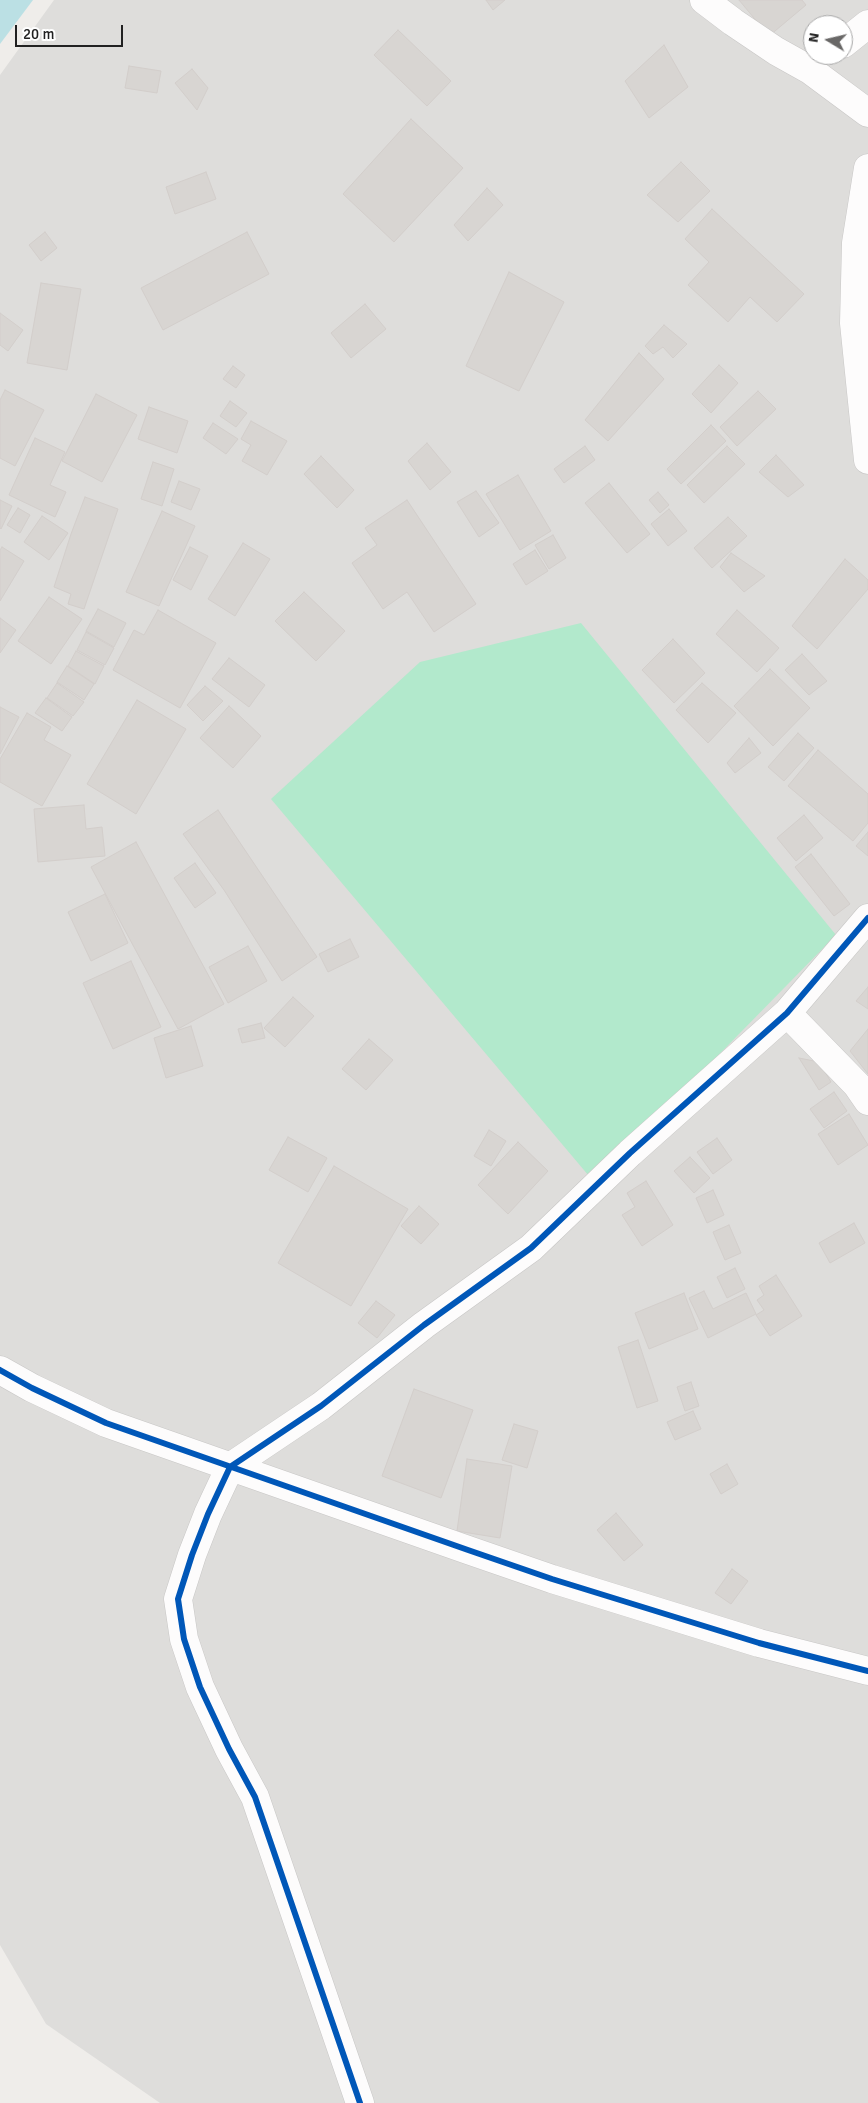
<!DOCTYPE html>
<style>
body{margin:0}
#map{position:relative;width:868px;height:2103px;overflow:hidden;background:#efedea;font-family:Signika,sans-serif}
canvas{display:block}
.north{position:absolute;left:803px;top:15px;width:50px;height:50px;box-sizing:border-box;background:#fff;border:1px solid #a6a6a6;border-radius:50%;rotate:279deg;font-size:14px;font-weight:700;line-height:20px;text-align:center;color:#212121}
.north::after{content:'';display:block;margin:auto;width:18px;height:22px;background:#696867;clip-path:polygon(50% 0,100% 100%,50% 72%,0 100%)}
.scale{position:absolute;left:15px;top:25px;width:108px;height:22px;box-sizing:border-box;border:2px solid #212121;border-top:0;padding-left:6px;font-size:15px;line-height:18px;white-space:nowrap;color:#212121;-webkit-text-stroke:4px #fff;paint-order:stroke}
</style>
<div id="map">
<canvas width="868" height="2103"></canvas>
<div class="north">N</div>
<div class="scale">20 m</div>
</div>
<script>
const ctx = document.querySelector('canvas').getContext('2d');
ctx.lineJoin = 'round';
function paint(path, color) { ctx.fillStyle = color; ctx.fill(path, 'evenodd'); }
const toPath = rows => new Path2D(rows.map(r => 'M' + r).join(''));
function stroke(path, color, width, dash) { ctx.strokeStyle = color; ctx.lineWidth = width; ctx.lineCap = dash ? 'butt' : 'round'; ctx.setLineDash(dash || []); ctx.stroke(path); }
paint(toPath([
 [54,0,868,0,868,2103,160,2103,46,2024,0,1945,0,75],
 [813,25,843,25,843,55,813,55]
]), '#dedddb');
paint(toPath([
 [581,623,836,935,594,1182,271,799,420,662]
]), '#b2e9cc');
paint(toPath([
 [0,0,33,0,0,44]
]), '#bbe0e4');
const building = toPath([
 [486,0,505,0,493,10,486,0],
 [739,0,802,0,806,5,769,36,739,0],
 [398,30,451,81,427,106,374,55,398,30],
 [664,45,688,87,649,118,625,81,664,45],
 [129,66,161,71,157,93,125,88,129,66],
 [192,69,208,88,197,110,175,83,192,69],
 [411,119,463,168,394,242,343,194,411,119],
 [681,162,710,191,678,222,647,195,681,162],
 [206,172,216,199,175,214,166,187,206,172],
 [487,188,503,205,468,241,454,225,487,188],
 [712,209,804,294,777,322,750,297,728,322,688,285,709,262,685,239,712,209],
 [45,232,57,248,41,261,29,245,45,232],
 [247,232,269,274,163,330,141,288,247,232],
 [509,272,564,302,519,391,466,366,509,272],
 [41,283,81,289,67,370,27,363,41,283],
 [365,304,386,329,351,358,331,333,365,304],
 [0,313,23,330,8,351,0,345,0,313],
 [664,325,687,344,673,358,663,347,653,354,645,346,664,325],
 [639,353,664,379,608,441,585,420,639,353],
 [719,365,738,383,711,413,692,394,719,365],
 [233,366,245,375,236,388,223,379,233,366],
 [5,390,44,410,15,466,0,458,0,400,5,390],
 [758,391,776,409,737,446,720,427,758,391],
 [96,394,137,415,102,482,62,461,96,394],
 [230,401,247,413,236,427,220,416,230,401],
 [149,407,188,421,177,453,138,439,149,407],
 [251,421,287,441,267,475,242,461,251,445,241,439,251,421],
 [213,423,238,439,226,454,203,438,213,423],
 [711,425,726,441,681,484,667,469,711,425],
 [35,438,65,452,50,485,66,492,55,517,9,495,35,438],
 [427,443,451,472,430,490,408,461,427,443],
 [585,446,595,460,564,483,554,469,585,446],
 [727,446,745,464,704,503,687,485,727,446],
 [776,455,804,485,788,497,759,472,776,455],
 [321,456,354,490,337,508,304,474,321,456],
 [153,462,174,469,162,506,141,499,153,462],
 [518,475,551,531,520,550,486,494,518,475],
 [179,481,200,489,191,510,171,502,179,481],
 [609,483,650,534,627,553,585,503,609,483],
 [476,491,499,523,479,537,457,502,476,491],
 [658,492,669,505,660,513,649,500,658,492],
 [85,497,118,509,84,609,68,604,71,594,54,587,71,534,85,497],
 [0,500,12,506,1,529,0,528,0,500],
 [407,500,476,604,434,632,407,592,383,609,352,563,377,545,365,528,407,500],
 [18,508,30,515,20,533,7,525,18,508],
 [669,509,687,531,668,546,651,524,669,509],
 [162,511,195,526,159,606,126,592,162,511],
 [42,516,68,533,49,560,24,542,42,516],
 [728,517,747,536,712,568,694,548,728,517],
 [553,535,566,558,549,569,535,545,553,535],
 [243,543,270,559,235,616,208,599,243,543],
 [2,547,24,561,0,601,0,550,2,547],
 [190,547,208,556,191,590,173,580,190,547],
 [535,550,548,571,526,585,513,564,535,550],
 [731,553,765,576,744,592,720,567,731,553],
 [845,559,868,580,868,589,817,649,792,626,845,559],
 [304,592,345,631,316,661,275,621,304,592],
 [49,597,82,619,51,664,18,641,49,597],
 [98,609,126,623,114,647,86,631,98,609],
 [158,610,216,643,180,708,113,670,134,630,144,635,158,610],
 [737,610,779,648,757,672,716,634,737,610],
 [0,618,16,630,0,653,0,618],
 [86,632,114,648,105,665,77,650,86,632],
 [673,639,705,673,674,703,642,670,673,639],
 [76,651,104,666,95,684,68,666,76,651],
 [802,654,827,681,809,695,785,670,802,654],
 [229,658,265,685,249,707,212,679,229,658],
 [67,666,94,684,84,700,57,682,67,666],
 [770,669,810,708,773,746,734,706,770,669],
 [57,683,84,702,73,716,47,698,57,683],
 [702,683,736,713,708,743,676,710,702,683],
 [205,686,223,701,203,721,187,705,205,686],
 [46,698,72,717,62,731,35,713,46,698],
 [137,700,186,729,136,814,87,784,137,700],
 [229,706,261,736,233,768,200,738,229,706],
 [0,707,19,717,0,754,0,707],
 [27,713,51,727,44,740,71,755,42,806,0,782,0,759,27,713],
 [798,733,814,748,784,781,768,767,798,733],
 [749,738,761,753,735,773,727,763,749,738],
 [818,750,868,794,868,823,853,841,788,786,818,750],
 [84,805,86,829,102,827,105,856,38,862,34,809,84,805],
 [218,810,317,957,282,981,224,890,183,834,218,810],
 [804,815,823,838,796,861,777,838,804,815],
 [868,832,868,856,856,846,868,832],
 [136,842,224,1004,178,1029,91,867,136,842],
 [811,854,850,904,834,916,795,867,811,854],
 [195,863,216,893,195,908,174,878,195,863],
 [105,894,128,943,91,961,68,912,105,894],
 [350,939,359,957,328,972,319,954,350,939],
 [248,946,267,981,228,1003,209,967,248,946],
 [131,961,161,1027,113,1049,83,983,131,961],
 [868,987,868,1009,856,1001,868,987],
 [293,997,314,1016,285,1047,264,1028,293,997],
 [261,1023,265,1038,242,1043,238,1029,261,1023],
 [191,1026,203,1066,166,1078,154,1038,191,1026],
 [868,1029,868,1074,850,1051,868,1029],
 [369,1039,393,1060,366,1090,342,1069,369,1039],
 [799,1058,819,1062,831,1082,819,1090,799,1058],
 [834,1092,847,1111,824,1128,810,1109,834,1092],
 [849,1114,868,1145,838,1165,818,1134,849,1114],
 [489,1130,506,1141,491,1166,474,1156,489,1130],
 [288,1137,327,1158,308,1192,269,1170,288,1137],
 [717,1138,732,1160,713,1174,697,1152,717,1138],
 [518,1142,548,1171,508,1214,478,1185,518,1142],
 [690,1157,710,1178,694,1193,674,1171,690,1157],
 [334,1166,408,1209,351,1306,278,1263,334,1166],
 [646,1181,673,1225,642,1246,622,1215,635,1207,627,1193,646,1181],
 [713,1190,724,1215,707,1223,696,1198,713,1190],
 [419,1206,439,1224,421,1244,401,1226,419,1206],
 [854,1223,865,1243,830,1263,819,1243,854,1223],
 [729,1225,741,1253,725,1260,713,1232,729,1225],
 [735,1268,745,1289,727,1298,717,1277,735,1268],
 [776,1275,802,1316,770,1336,756,1315,764,1310,757,1300,764,1295,759,1286,776,1275],
 [704,1291,713,1309,746,1293,756,1314,708,1338,689,1298,704,1291],
 [684,1293,698,1329,649,1349,635,1313,684,1293],
 [376,1301,395,1315,377,1338,358,1323,376,1301],
 [638,1340,658,1401,637,1408,618,1347,638,1340],
 [691,1382,699,1406,685,1411,677,1387,691,1382],
 [414,1389,473,1410,441,1498,382,1476,414,1389],
 [693,1411,701,1429,675,1440,667,1422,693,1411],
 [514,1424,538,1431,527,1468,502,1460,514,1424],
 [467,1459,512,1466,500,1538,457,1531,467,1459],
 [727,1464,738,1484,721,1494,710,1474,727,1464],
 [616,1513,643,1545,624,1561,597,1530,616,1513],
 [732,1569,748,1581,731,1604,715,1593,732,1569]
]);
paint(building, '#d8d5d2');
stroke(building, '#d3cecb', 1);
const minor = toPath([
 [704,0,733,22,776,51,810,70,868,113],
 [843,44,868,24],
 [868,168,856,243,854,323,868,460],
 [787,1013,857,1085,868,1101],
 [0,1370,32,1388,106,1423,468,1550,552,1579,759,1643,868,1671],
 [360,2103,255,1797,229,1749,200,1687,184,1639,178,1599,192,1555,208,1514,230,1467,321,1406,424,1325,531,1248,630,1153,787,1013,868,918]
]);
stroke(minor, '#c8c7c6', 29);
stroke(minor, '#fdfcfc', 28);
stroke(toPath([
 [0,1370,32,1388,106,1423,468,1550,552,1579,759,1643,868,1671],
 [360,2103,255,1797,229,1749,200,1687,184,1639,178,1599,192,1555,208,1514,230,1467,321,1406,424,1325,531,1248,630,1153,787,1013,868,918]
]), '#0057b8', 6);
</script>
